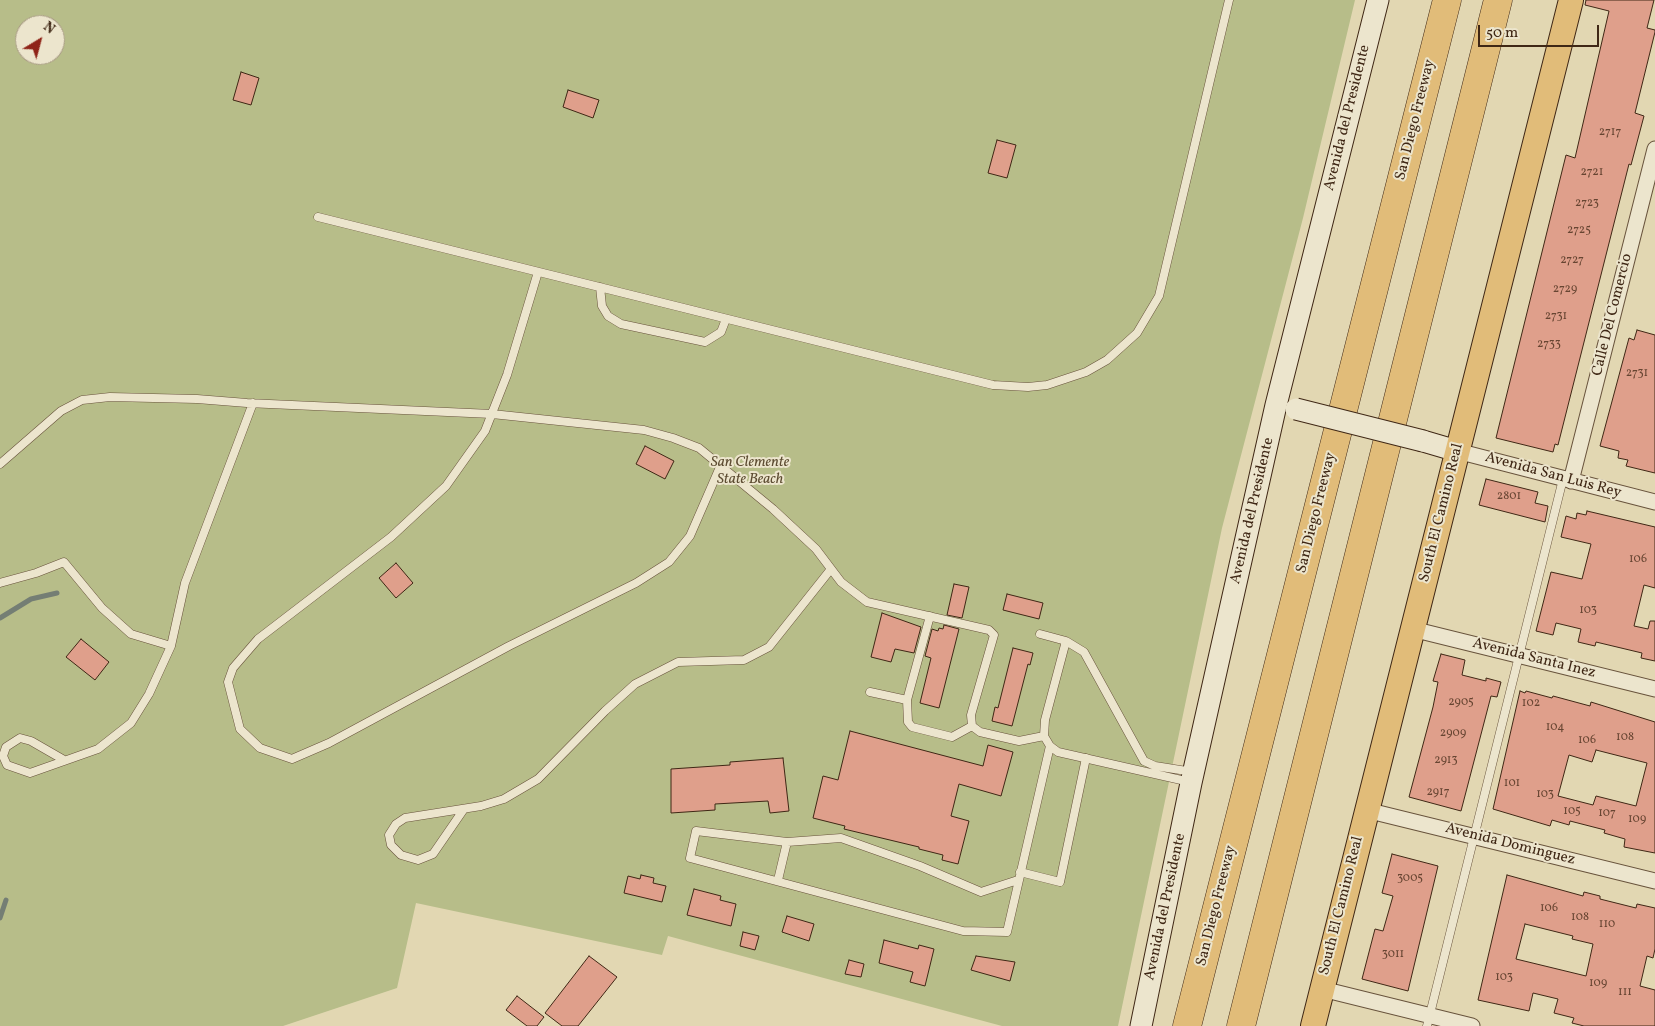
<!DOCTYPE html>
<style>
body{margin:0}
#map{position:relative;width:1655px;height:1026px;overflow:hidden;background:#e2d7b2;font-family:Vollkorn,serif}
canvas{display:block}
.north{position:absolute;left:15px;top:15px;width:50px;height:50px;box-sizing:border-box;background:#ece5cd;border:1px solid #a79983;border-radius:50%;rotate:37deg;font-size:14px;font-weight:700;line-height:20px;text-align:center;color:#3f2715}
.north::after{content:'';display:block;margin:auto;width:18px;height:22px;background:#8f2418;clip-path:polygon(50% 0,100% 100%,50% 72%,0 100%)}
.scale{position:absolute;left:1478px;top:25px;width:121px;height:22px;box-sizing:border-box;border:2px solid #3f2715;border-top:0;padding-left:6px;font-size:15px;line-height:18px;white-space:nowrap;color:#3f2715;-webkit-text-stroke:4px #ece5cd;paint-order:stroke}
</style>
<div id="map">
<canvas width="1655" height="1026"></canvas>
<div class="north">N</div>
<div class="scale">50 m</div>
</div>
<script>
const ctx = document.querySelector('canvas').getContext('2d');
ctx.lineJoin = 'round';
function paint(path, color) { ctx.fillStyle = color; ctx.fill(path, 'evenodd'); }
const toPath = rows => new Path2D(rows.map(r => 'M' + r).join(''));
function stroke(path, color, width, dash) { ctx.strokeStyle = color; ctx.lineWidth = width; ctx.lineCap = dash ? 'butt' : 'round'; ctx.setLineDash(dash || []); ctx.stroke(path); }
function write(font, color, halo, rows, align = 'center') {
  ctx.font = font + ' Vollkorn,serif'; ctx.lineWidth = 4; ctx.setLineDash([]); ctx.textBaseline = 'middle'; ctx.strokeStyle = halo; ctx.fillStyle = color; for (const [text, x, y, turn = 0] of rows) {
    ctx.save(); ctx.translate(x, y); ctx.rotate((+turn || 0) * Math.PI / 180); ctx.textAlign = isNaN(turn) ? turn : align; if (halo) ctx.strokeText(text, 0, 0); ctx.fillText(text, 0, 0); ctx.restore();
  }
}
paint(toPath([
 [0,0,1355,0,1303,218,1222,528,1118,1026,1002,1026,668,936,662,955,416,903,397,988,283,1026,0,1026],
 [25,25,55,25,55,55,25,55]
]), '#b7bd89');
stroke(toPath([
 [0,618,31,599,57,593],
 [0,918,6,900]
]), '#747e74', 5);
const building = toPath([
 [1586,0,1654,0,1647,28,1655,30,1655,32,1635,113,1644,116,1631,165,1629,164,1558,445,1555,444,1553,452,1496,438,1566,155,1575,158,1609,11,1585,5,1586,0],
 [241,72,259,78,251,105,233,100,241,72],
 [568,90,599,100,593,118,563,107,568,90],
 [997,140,1016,145,1007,178,988,173,997,140],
 [1637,330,1655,335,1655,473,1626,466,1628,460,1618,458,1619,451,1600,446,1629,338,1634,340,1637,330],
 [645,446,674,461,665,479,636,464,645,446],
 [1486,479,1538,492,1535,503,1548,506,1545,522,1479,505,1486,479],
 [1587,511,1655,527,1655,588,1644,585,1634,626,1648,629,1650,621,1655,621,1655,661,1641,658,1642,653,1596,642,1595,646,1578,642,1581,629,1556,623,1553,635,1536,631,1551,572,1582,579,1591,544,1561,537,1566,516,1576,519,1577,513,1586,515,1587,511],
 [396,563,413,583,396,598,379,578,396,563],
 [954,584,969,587,962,618,947,615,954,584],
 [1007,594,1043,603,1039,619,1003,610,1007,594],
 [882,613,921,627,914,653,895,649,891,662,871,657,882,613],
 [944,625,959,629,939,708,920,703,931,658,925,656,932,629,938,631,939,628,943,629,944,625],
 [81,639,109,662,95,680,66,657,81,639],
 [1013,648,1033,653,1030,665,1028,664,1012,726,992,721,995,707,998,708,1013,648],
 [1441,654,1465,660,1462,675,1486,681,1486,678,1501,682,1497,697,1491,696,1461,811,1409,797,1433,707,1438,682,1433,681,1441,654],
 [1520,691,1525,693,1526,691,1552,698,1553,696,1590,706,1591,702,1655,722,1655,853,1624,847,1625,839,1604,833,1605,830,1570,821,1569,825,1552,820,1550,826,1493,809,1520,691],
 [1596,750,1647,763,1636,806,1596,796,1593,805,1558,796,1569,755,1592,762,1596,750],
 [850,731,983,766,988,745,1013,752,1001,796,959,784,951,816,969,821,958,864,942,860,943,855,919,849,919,847,844,829,845,826,813,818,823,776,838,780,850,731],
 [783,758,789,811,770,813,768,801,715,804,715,810,671,813,671,769,730,765,730,762,783,758],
 [1392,854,1438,866,1408,991,1362,979,1375,929,1383,931,1393,896,1382,893,1392,854],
 [641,875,654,878,653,883,666,886,662,902,624,893,628,876,640,879,641,875],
 [1507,875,1583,896,1584,892,1600,896,1600,899,1636,908,1637,904,1655,908,1655,949,1653,958,1647,956,1640,986,1655,990,1655,1026,1584,1026,1572,1023,1574,1018,1554,1013,1558,999,1533,993,1529,1011,1478,1000,1507,875],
 [1525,924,1573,936,1572,939,1593,944,1586,976,1516,959,1525,924],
 [694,889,721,896,720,900,736,904,731,926,687,915,694,889],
 [787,916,814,924,809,941,782,932,787,916],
 [743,932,759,936,755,950,740,946,743,932],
 [884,940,918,949,919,945,934,949,925,986,910,982,913,972,879,963,884,940],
 [589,956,617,977,578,1026,562,1026,545,1013,589,956],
 [976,956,1015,962,1010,981,971,970,976,956],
 [849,960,864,964,861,977,845,974,849,960],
 [517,996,544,1017,537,1026,527,1026,506,1010,517,996]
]);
paint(building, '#df9f8b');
stroke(building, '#3f2715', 1);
const lane = toPath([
 [318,217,993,385,1028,387,1047,385,1086,372,1107,360,1137,333,1159,296,1229,0],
 [538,272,507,375,485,431,446,486,391,537,258,639,233,668,228,682,240,729,260,748,292,759,329,743,509,646,636,583,669,562,690,536,720,467],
 [600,287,602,306,608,316,621,324,705,342,721,332,726,319],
 [0,464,61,411,82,400,110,397,197,399,247,403,492,414,644,430,673,438,699,448,773,509,816,549,841,582,867,602,989,630,994,635,971,715,972,726],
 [0,583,36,573,64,562,102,608,131,634,171,646],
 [1040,634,1066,641,1084,652,1144,761,1155,766,1193,772],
 [1066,641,1045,720,1044,736,1050,746,1058,752,1190,782],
 [870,692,907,700,908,722,912,727,952,737,972,726],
 [907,700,930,616],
 [972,726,980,732,1019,741,1044,736],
 [64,760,31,741,20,738,6,747,3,756,7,765,30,773,98,749,131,723,149,694,171,646,185,583,253,403],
 [464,809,433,854,418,860,401,855,391,845,389,835,396,824,405,818,481,806,504,799,538,779,605,711,635,684,678,662,744,660,769,647,831,569],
 [1020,872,1060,882,1086,758],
 [778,880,787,842],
 [1018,880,981,892,920,866,841,838,787,842,696,831,690,858,963,931,1007,932,1050,746],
 [1427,1026,1563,479]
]);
const street = toPath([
 [1457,451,1655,502],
 [1571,481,1655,149],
 [1412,629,1655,689],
 [1366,810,1655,881],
 [1322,989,1472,1026]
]);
const secondary = toPath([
 [1423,441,1457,451],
 [1141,1026,1191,783,1276,405,1378,0]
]);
const primary = toPath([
 [1313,1026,1571,0]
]);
const highway = toPath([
 [1187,1026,1447,0],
 [1241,1026,1498,0]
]);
stroke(lane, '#68533c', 9);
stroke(street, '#68533c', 17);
stroke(secondary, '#3f2715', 23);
stroke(primary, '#3f2715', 26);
stroke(highway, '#3f2715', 29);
stroke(lane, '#ece5cd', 8);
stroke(street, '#ece5cd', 15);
stroke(secondary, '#ece5cd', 21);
stroke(primary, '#e1bc79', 24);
stroke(highway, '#e1bc79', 28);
const secondaryBridge = toPath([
 [1296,409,1423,441]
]);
stroke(secondaryBridge, '#3f2715', 23, []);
stroke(secondaryBridge, '#ece5cd', 21);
write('12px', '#674532', null, [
 ["2717",1610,133],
 ["2721",1592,173],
 ["2723",1587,204],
 ["2725",1579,231],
 ["2727",1572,261],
 ["2729",1565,290],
 ["2731",1556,317],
 ["2733",1549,345],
 ["2731",1637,374],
 ["2801",1509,497],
 ["106",1638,560],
 ["103",1588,611],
 ["2905",1461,703],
 ["102",1531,704],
 ["104",1555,728],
 ["2909",1453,734],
 ["108",1625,738],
 ["106",1587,741],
 ["2913",1446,761],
 ["101",1512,784],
 ["2917",1438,793],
 ["103",1545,795],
 ["105",1572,812],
 ["107",1607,814],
 ["109",1637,820],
 ["3005",1410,879],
 ["106",1549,909],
 ["108",1580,918],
 ["110",1607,925],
 ["3011",1393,955],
 ["103",1504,978],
 ["109",1598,984],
 ["111",1625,993]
]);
write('15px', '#3f2715', '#ece5cd', [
 ["Avenida del Presidente",1348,118,-76],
 ["San Diego Freeway",1416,120,-76],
 ["Calle Del Comercio",1613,315,-76],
 ["Avenida San Luis Rey",1553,476,15],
 ["Avenida del Presidente",1253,511,-77],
 ["San Diego Freeway",1317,513,-76],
 ["South El Camino Real",1442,513,-76],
 ["Avenida Santa Inez",1534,659,14],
 ["Avenida Dominguez",1510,845,14],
 ["San Diego Freeway",1217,906,-76],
 ["South El Camino Real",1342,906,-76],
 ["Avenida del Presidente",1166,907,-78]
]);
write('italic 15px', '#5d4c32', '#ece5cd', [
 ["San Clemente",750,463],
 ["State Beach",750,480]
]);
</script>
